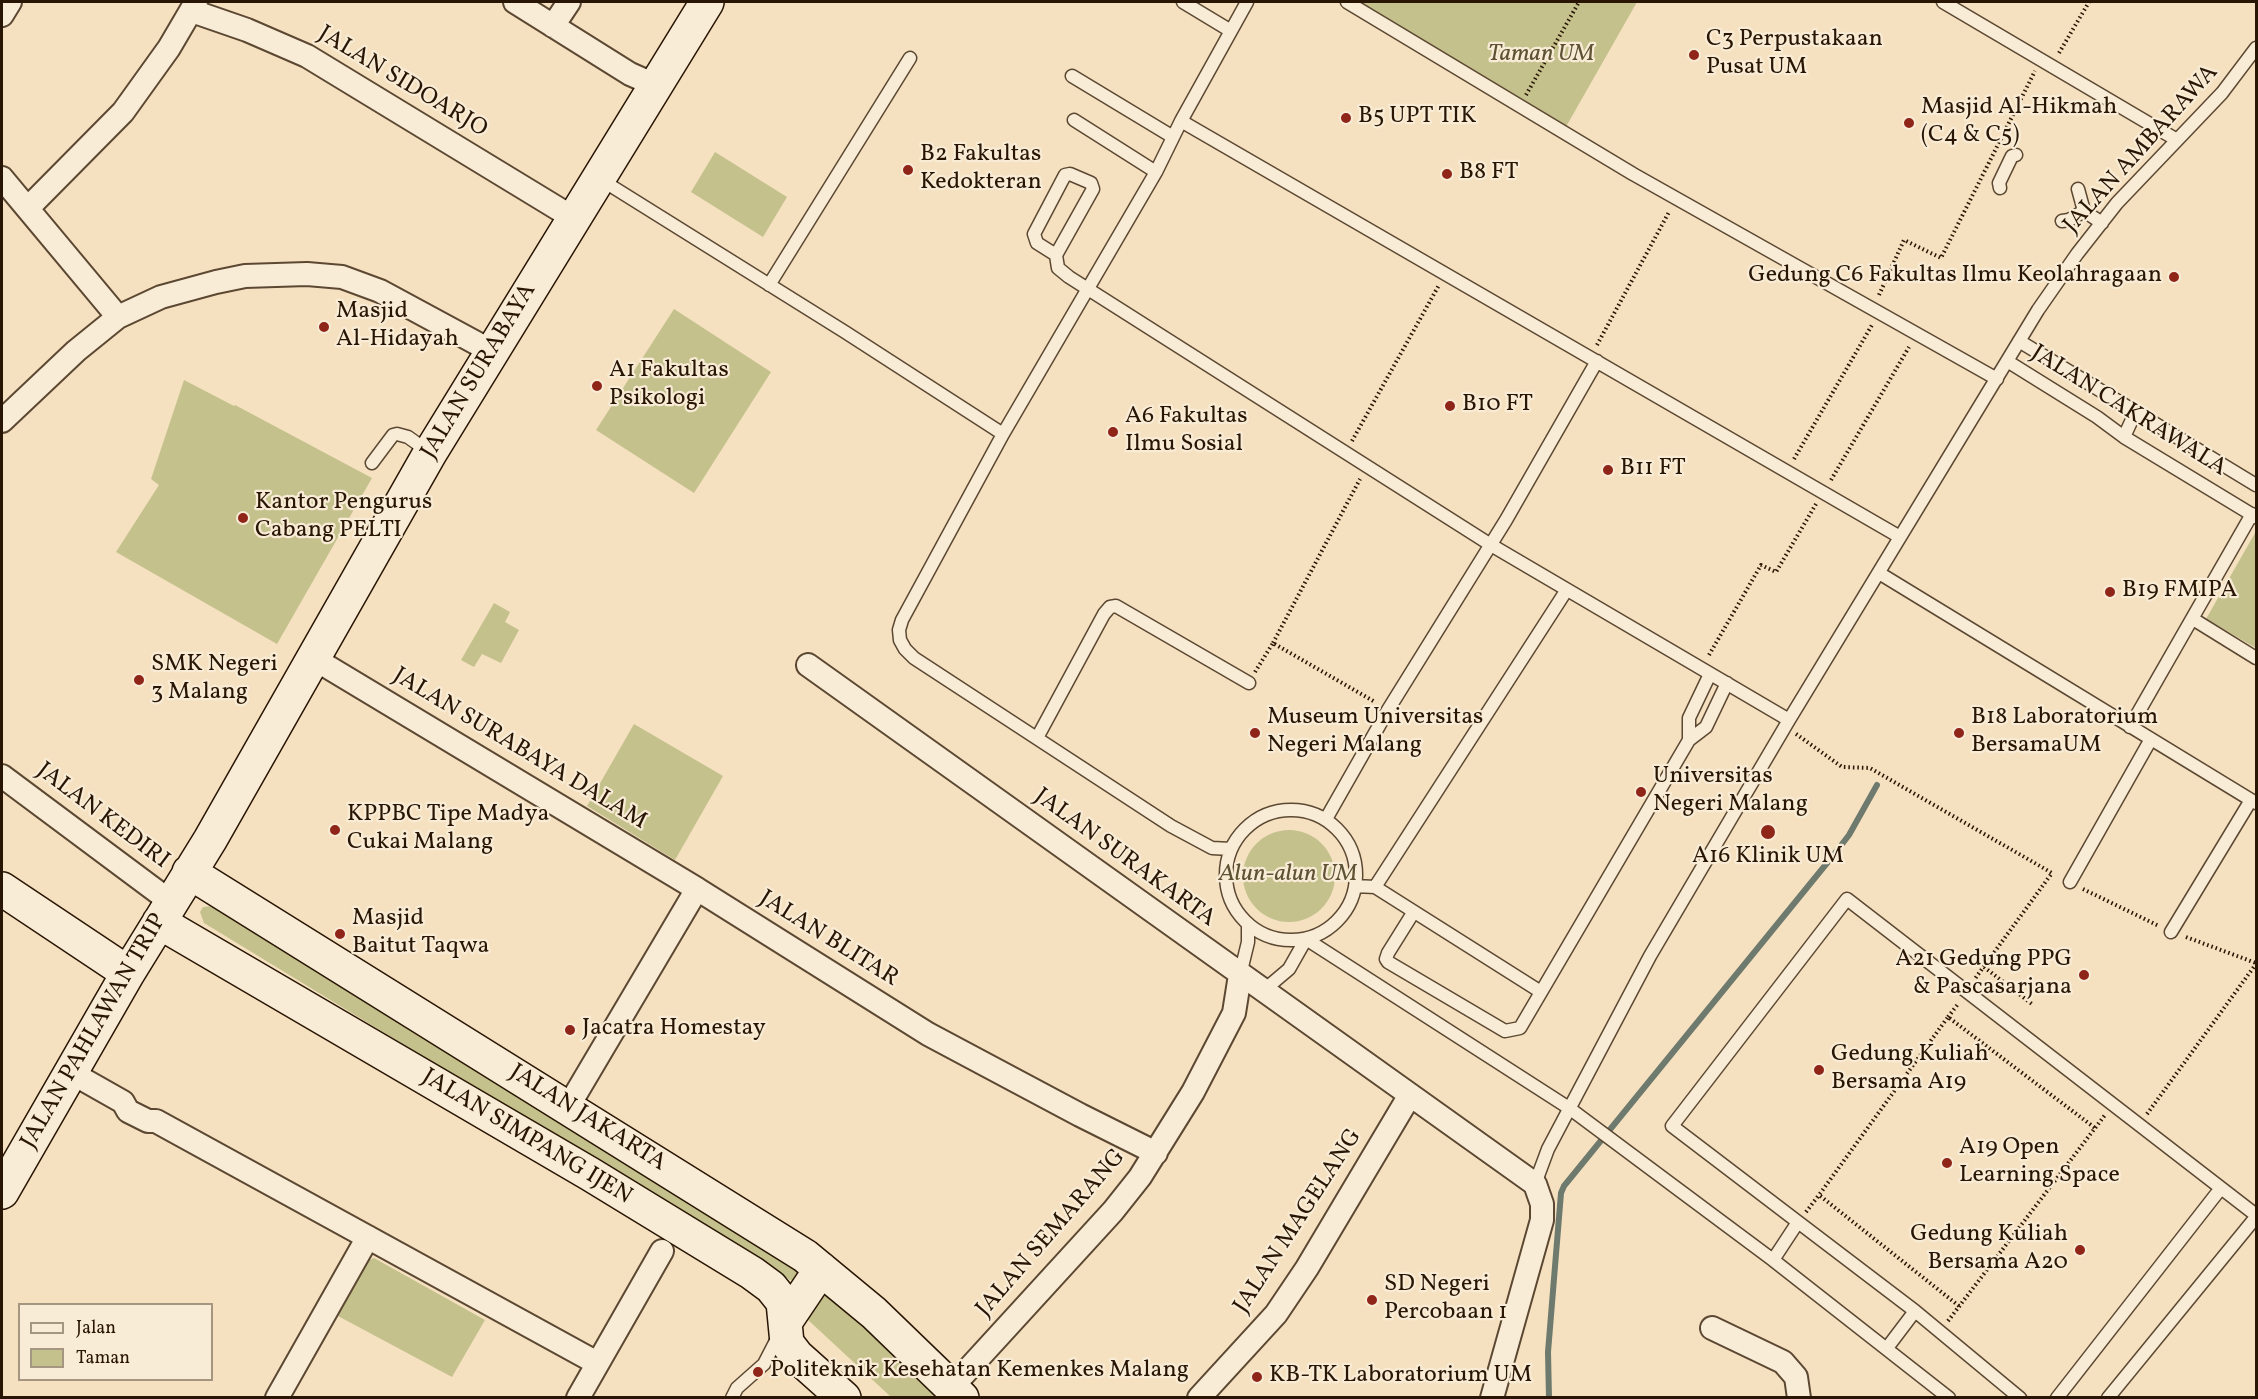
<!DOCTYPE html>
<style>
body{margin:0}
#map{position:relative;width:2258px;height:1399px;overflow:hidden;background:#f5e1c0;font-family:Vollkorn,serif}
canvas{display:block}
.frame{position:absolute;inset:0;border:3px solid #291503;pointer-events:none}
.legend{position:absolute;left:18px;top:1303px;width:195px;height:78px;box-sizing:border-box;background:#f8ecd6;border:2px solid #a59682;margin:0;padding:8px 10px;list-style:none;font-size:18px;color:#291503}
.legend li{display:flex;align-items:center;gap:12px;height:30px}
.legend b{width:30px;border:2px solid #a59682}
</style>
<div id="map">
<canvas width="2258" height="1399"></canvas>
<div class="frame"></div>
<ul class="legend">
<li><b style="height:8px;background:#f8ecd6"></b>Jalan</li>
<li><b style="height:16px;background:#c4c18d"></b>Taman</li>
</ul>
</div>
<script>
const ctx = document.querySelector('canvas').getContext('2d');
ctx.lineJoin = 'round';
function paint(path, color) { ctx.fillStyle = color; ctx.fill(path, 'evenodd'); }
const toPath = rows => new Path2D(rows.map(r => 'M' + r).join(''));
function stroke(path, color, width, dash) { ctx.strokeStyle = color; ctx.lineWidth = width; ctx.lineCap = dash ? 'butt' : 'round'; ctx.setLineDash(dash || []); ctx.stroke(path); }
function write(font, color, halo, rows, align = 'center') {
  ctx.font = font + ' Vollkorn,serif'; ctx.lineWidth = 4.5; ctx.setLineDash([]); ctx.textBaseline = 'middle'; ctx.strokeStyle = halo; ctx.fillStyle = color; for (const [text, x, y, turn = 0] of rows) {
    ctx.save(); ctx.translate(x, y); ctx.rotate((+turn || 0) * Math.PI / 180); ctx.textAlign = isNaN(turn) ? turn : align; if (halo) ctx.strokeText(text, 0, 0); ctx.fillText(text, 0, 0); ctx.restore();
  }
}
paint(toPath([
 [1343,2,1637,2,1563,132],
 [715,152,787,197,763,237,691,192],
 [674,309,771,372,694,493,596,430],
 [184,380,234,406,235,405,372,478,277,644,116,552,159,485,151,479],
 [2255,533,2256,534,2256,648,2206,619],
 [494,603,510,612,505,622,519,630,501,663,482,654,474,667,461,660],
 [634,724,723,776,675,860,587,806],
 '1243 876a46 46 0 1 1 92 0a46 46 0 1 1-92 0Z',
 [213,906,804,1275,798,1282,790,1280,204,923,200,912,203,907],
 [374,1258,485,1320,452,1377,338,1316,369,1260],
 [827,1293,862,1319,944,1397,891,1397,806,1318,814,1298]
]), '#c4c18d');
stroke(toPath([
 [1549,1398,1548,1352,1561,1193,1564,1186,1836,852,1849,835,1877,785]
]), '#6e7a6d', 6);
const service = toPath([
 [1183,2,1231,31],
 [1347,2,1633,174,1997,379],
 [1943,2,2177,140],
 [1072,76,1173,137],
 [1074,120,1156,172],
 [1181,121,1900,537],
 [600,179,845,332,1003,434],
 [2000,188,1999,183,2012,156,2016,155],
 [2078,189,2084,211,2102,223],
 [2062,221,2069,220,2084,211],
 [1056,255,1037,243,1034,234,1065,175,1070,174,1091,183,1093,189,1056,255,1058,268,1069,277,1491,545,1789,720],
 [769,285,910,58],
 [2019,341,2256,485],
 [2007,361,2097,417,2124,437,2256,517],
 [2124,437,2135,413],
 [372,463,393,435,397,434,408,437,429,452],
 [1879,573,2256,803],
 [2193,619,2256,658],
 [2130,727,2252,514],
 [1037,738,1104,614,1110,607,1116,606,1249,683],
 [1689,740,1689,718,1710,674],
 '1226 875a65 65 0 1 1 130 0a65 65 0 1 1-130 0Z',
 [1326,819,1388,710,1506,520,1597,361],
 [1231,849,1212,848,1171,826,914,658,905,649,900,640,899,630,902,620,1003,434,1156,172,1181,121,1247,2],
 [2070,882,2151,739],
 [1355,886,1375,887,1541,992],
 [1375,887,1566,591],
 [1413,913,1388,953,1386,959,1388,962,1505,1031,1520,1028,1689,740,1706,727,1727,683],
 [2171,932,2251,800],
 [1240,975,1248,942,1248,924],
 [1263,991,1289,969,1306,939,1569,1108,1773,1260,1949,1398],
 [1535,1184,1548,1149,1650,956,1789,720,2038,310,2077,254,2117,203,2222,93,2256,48],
 [1798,1222,1915,1311,1887,1348],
 [1773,1260,1798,1222,1672,1126,1847,899,2256,1215],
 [1915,1311,2020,1398],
 [732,1398,737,1388,764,1364,779,1335],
 [2057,1398,2221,1188],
 [2108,1398,2256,1217]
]);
const minor = toPath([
 [515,2,630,74,655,85],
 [192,11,247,30,307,56,575,219],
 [2,15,10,2],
 [553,26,569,2],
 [2,178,118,317],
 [28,208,123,112,169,48,196,2],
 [2,421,76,351,118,317,161,297,216,282,245,276,307,274,342,277,380,291,491,351],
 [313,658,697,889],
 [808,665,1535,1184,1542,1204,1542,1220,1492,1398],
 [2,776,171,902],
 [70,1072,123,1102,128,1111,148,1121,156,1121,597,1363],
 [568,1107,697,889,928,1034,1080,1115,1156,1153],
 [1712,1328,1783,1362,1796,1377,1799,1398],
 [952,1387,1113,1211,1140,1177,1193,1092,1234,1013,1240,975],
 [277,1398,368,1237],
 [578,1398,662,1251],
 [1199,1398,1276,1314,1307,1268,1410,1095]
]);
const secondary = toPath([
 [189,872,805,1256,874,1313,962,1398],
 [2,889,128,973],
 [159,922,590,1174,752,1273,771,1287,783,1302,787,1343,797,1356,844,1398],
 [2,1192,128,973,210,840,430,453,707,2],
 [786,1321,821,1269]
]);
stroke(service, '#5c4832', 15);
stroke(minor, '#5c4832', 26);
stroke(secondary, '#291503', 36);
stroke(toPath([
 [2059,53,2089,2],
 [1526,95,1579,2],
 [1879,295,1904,240,1941,258,2035,71],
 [1597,345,1669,212],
 [1352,441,1439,285],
 [1794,459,1872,325],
 [1831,480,1909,347],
 [1273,643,1360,479],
 [1709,655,1761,565,1776,572,1816,504],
 [1255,672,1273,643,1375,702],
 [1796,734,1842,767,1870,768,2052,873,1974,980],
 [2083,889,2159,926],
 [2186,937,2256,963],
 [1984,967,2032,1004],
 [1948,1017,1958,1004],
 [2147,1114,2256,964],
 [1806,1212,1819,1195],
 [1959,1306,1819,1195,1948,1017,2095,1128],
 [1948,1321,2105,1115]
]), '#291503', 4, [1.5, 3]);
stroke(service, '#f8ecd6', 12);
stroke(minor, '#f8ecd6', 22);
stroke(secondary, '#f8ecd6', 33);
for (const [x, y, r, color] of [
 [1694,55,6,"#8f2418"],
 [1346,118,6,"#8f2418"],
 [1909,123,6,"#8f2418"],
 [908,170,6,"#8f2418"],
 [1447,174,6,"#8f2418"],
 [2174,277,6,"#8f2418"],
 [324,327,6,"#8f2418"],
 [597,386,6,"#8f2418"],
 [1450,406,6,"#8f2418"],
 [1113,432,6,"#8f2418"],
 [1608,470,6,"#8f2418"],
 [243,518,6,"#8f2418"],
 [2110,592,6,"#8f2418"],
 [139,680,6,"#8f2418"],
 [1255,733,6,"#8f2418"],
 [1959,733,6,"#8f2418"],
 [1641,792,6,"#8f2418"],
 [335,830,6,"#8f2418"],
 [1768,832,8,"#8f2418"],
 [340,934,6,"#8f2418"],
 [2084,975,6,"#8f2418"],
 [570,1030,6,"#8f2418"],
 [1819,1070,6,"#8f2418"],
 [1947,1163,6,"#8f2418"],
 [2080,1250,6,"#8f2418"],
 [1372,1300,6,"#8f2418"],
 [758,1372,6,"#8f2418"],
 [1257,1377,6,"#8f2418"]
]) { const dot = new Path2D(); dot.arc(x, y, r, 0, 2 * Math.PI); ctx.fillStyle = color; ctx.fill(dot); stroke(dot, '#f8ecd6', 2); }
write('24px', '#291503', '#f8ecd6', [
 ["C3 Perpustakaan",1706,41],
 ["Pusat UM",1706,69],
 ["Masjid Al-Hikmah",1921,109],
 ["(C4 & C5)",1921,137],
 ["B5 UPT TIK",1358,118],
 ["B2 Fakultas",920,156],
 ["Kedokteran",920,184],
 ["B8 FT",1459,174],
 ["Gedung C6 Fakultas Ilmu Keolahragaan",2162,277,"right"],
 ["Masjid",336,313],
 ["Al-Hidayah",336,341],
 ["A1 Fakultas",609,372],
 ["Psikologi",609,400],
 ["B10 FT",1462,406],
 ["A6 Fakultas",1125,418],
 ["Ilmu Sosial",1125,446],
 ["B11 FT",1620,470],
 ["Kantor Pengurus",255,504],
 ["Cabang PELTI",255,532],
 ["B19 FMIPA",2122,592],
 ["SMK Negeri",151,666],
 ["3 Malang",151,694],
 ["Museum Universitas",1267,719],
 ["Negeri Malang",1267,747],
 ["B18 Laboratorium",1971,719],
 ["BersamaUM",1971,747],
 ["Universitas",1653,778],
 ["Negeri Malang",1653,806],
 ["KPPBC Tipe Madya",347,816],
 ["Cukai Malang",347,844],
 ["A16 Klinik UM",1768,858,"center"],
 ["Masjid",352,920],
 ["Baitut Taqwa",352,948],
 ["A21 Gedung PPG",2072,961,"right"],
 ["& Pascasarjana",2072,989,"right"],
 ["Jacatra Homestay",582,1030],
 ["Gedung Kuliah",1831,1056],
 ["Bersama A19",1831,1084],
 ["A19 Open",1959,1149],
 ["Learning Space",1959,1177],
 ["Gedung Kuliah",2068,1236,"right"],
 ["Bersama A20",2068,1264,"right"],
 ["SD Negeri",1384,1286],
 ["Percobaan 1",1384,1314],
 ["Politeknik Kesehatan Kemenkes Malang",770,1372],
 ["KB-TK Laboratorium UM",1269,1377]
], 'left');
write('italic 24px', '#5f5133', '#f8ecd6', [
 ["Taman UM",1541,56],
 ["Alun-alun UM",1288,876]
]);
write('24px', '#291503', '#f8ecd6', [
 ["JALAN SIDOARJO",402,83,31],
 ["JALAN AMBARAWA",2142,150,-48],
 ["JALAN SURABAYA",480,372,-59],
 ["JALAN CAKRAWALA",2128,412,32],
 ["JALAN SURABAYA DALAM",519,750,31],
 ["JALAN KEDIRI",102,817,37],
 ["JALAN SURAKARTA",1124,859,36],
 ["JALAN BLITAR",828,940,32],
 ["JALAN PAHLAWAN TRIP",95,1032,-60],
 ["JALAN JAKARTA",587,1119,32],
 ["JALAN SIMPANG IJEN",526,1138,31],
 ["JALAN MAGELANG",1299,1222,-57],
 ["JALAN SEMARANG",1052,1234,-49]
]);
</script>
